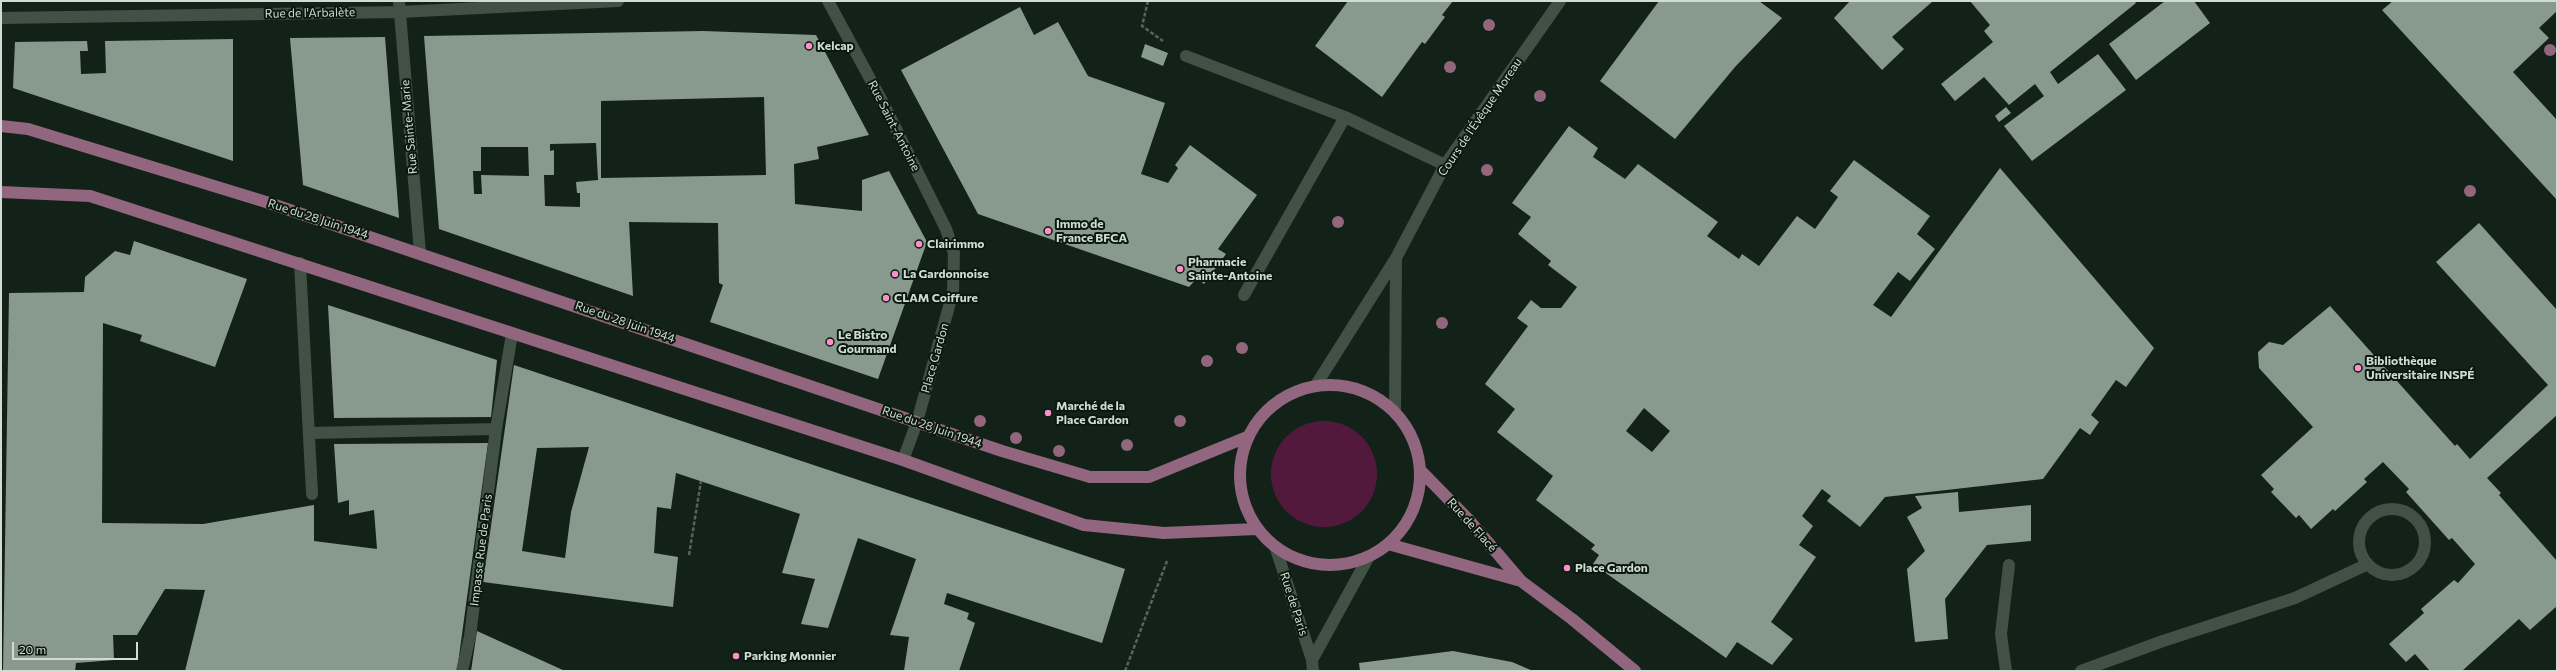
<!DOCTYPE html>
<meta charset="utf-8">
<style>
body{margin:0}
#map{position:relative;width:2558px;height:672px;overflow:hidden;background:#132218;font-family:Commissioner,sans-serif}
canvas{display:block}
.frame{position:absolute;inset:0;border:2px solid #d1dbd4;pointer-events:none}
.scale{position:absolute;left:12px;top:642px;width:126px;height:18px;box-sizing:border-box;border:2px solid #d1dbd4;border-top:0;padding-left:5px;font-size:12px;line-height:14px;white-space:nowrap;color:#d1dbd4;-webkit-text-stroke:3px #0a190f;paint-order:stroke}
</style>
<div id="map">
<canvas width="2558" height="672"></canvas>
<div class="frame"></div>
<div class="scale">20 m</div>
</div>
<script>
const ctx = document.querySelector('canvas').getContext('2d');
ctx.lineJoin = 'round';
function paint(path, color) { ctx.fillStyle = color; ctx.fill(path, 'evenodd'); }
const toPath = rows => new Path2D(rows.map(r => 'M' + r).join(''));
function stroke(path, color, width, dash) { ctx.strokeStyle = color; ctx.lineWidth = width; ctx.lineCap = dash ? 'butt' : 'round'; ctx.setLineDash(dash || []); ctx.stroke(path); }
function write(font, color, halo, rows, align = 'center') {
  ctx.font = font + ' Commissioner,sans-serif'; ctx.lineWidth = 4; ctx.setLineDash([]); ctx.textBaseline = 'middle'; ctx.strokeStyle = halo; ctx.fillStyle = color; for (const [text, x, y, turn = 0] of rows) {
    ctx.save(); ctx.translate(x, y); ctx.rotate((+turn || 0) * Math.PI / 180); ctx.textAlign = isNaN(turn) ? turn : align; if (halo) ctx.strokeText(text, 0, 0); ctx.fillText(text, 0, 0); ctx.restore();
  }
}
paint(toPath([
 '1271 474a53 53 0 1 1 106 0a53 53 0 1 1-106 0Z'
]), '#53193c');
paint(toPath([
 [1348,1,1453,1,1442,15,1445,17,1425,44,1422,42,1382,97,1315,46],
 [1659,1,1759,1,1782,18,1735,67,1675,139,1600,81],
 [1850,1,1933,1,1892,37,1904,49,1882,70,1834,18],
 [1970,1,2134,1,2136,3,2050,72,2058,84,2098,54,2126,90,2032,161,2004,126,2044,96,2035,84,2009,105,1984,77,1955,101,1941,84,1993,42,1984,31,1990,25],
 [2165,1,2194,1,2210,23,2136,80,2109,44],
 [2393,1,2557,1,2557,11,2539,28,2549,38,2513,72,2557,120,2557,200,2382,10],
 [1020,7,1034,35,1058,22,1088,76,1165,103,1141,174,1168,183,1178,168,1175,165,1190,145,1257,195,1218,249,1226,254,1204,284,1197,278,1189,287,978,214,901,70],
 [703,31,816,35,869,135,817,147,819,159,794,164,795,204,862,211,862,180,889,171,927,242,878,379,710,322,723,285,719,283,718,223,629,222,633,296,439,229,424,36],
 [764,97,766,175,601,178,601,101],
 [596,143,598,180,576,182,577,193,580,193,580,207,545,206,544,175,554,175,554,150,550,151,550,144],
 [481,147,528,147,529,176,481,175,482,194,474,194,473,171,481,171],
 [385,37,399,218,303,185,290,38],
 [233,39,233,161,13,88,15,42,87,41,88,51,80,51,81,74,106,73,105,41],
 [1145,44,1168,53,1163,66,1141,57],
 [2006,107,2011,113,1999,122,1995,116],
 [1569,126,1598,148,1593,157,1625,179,1638,164,1718,222,1707,236,1739,259,1742,254,1759,266,1797,216,1815,229,1838,197,1830,191,1854,160,1930,216,1917,234,1935,249,1910,281,1898,272,1873,305,1891,317,2000,168,2154,348,2126,387,2116,380,2091,415,2099,422,2090,435,2080,428,2043,479,1885,497,1860,527,1827,501,1831,496,1822,489,1802,516,1813,526,1799,545,1816,557,1771,622,1793,639,1772,665,1737,642,1726,658,1593,564,1599,555,1591,549,1595,545,1536,500,1553,476,1497,432,1515,409,1485,384,1528,326,1517,318,1531,300,1541,308,1561,308,1577,287,1548,265,1551,261,1518,234,1531,217,1512,203],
 [1644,408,1670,431,1652,452,1626,431],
 [2479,223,2557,310,2557,415,2487,478,2501,493,2499,495,2557,561,2557,606,2530,630,2519,619,2462,671,2430,671,2415,654,2406,662,2389,644,2424,613,2421,609,2454,580,2458,583,2475,564,2452,538,2449,540,2406,492,2409,489,2383,462,2364,479,2367,482,2335,511,2333,509,2311,529,2299,515,2296,518,2271,492,2274,489,2261,475,2313,427,2259,368,2258,352,2269,342,2283,345,2330,306,2455,446,2457,444,2470,459,2548,385,2436,262],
 [134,241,247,279,215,367,140,341,142,335,103,323,102,523,203,524,314,505,314,541,377,549,374,510,349,515,349,500,338,503,334,444,488,443,457,671,185,671,205,590,165,589,137,635,113,635,114,660,76,663,75,671,3,671,9,293,84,292,85,277,115,251,130,255],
 [328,305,497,360,491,417,334,418],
 [514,365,1125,569,1102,643,947,593,944,604,969,613,967,619,975,623,959,671,904,671,909,637,890,635,916,559,858,538,828,628,801,624,815,579,782,573,800,514,676,473,671,509,657,507,654,553,678,557,673,607,483,582],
 [589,447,571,512,565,558,522,551,537,448],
 [1958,492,1959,512,2031,505,2031,541,1987,545,1945,599,1948,639,1915,642,1907,569,1925,551,1907,517,1922,508,1915,496],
 [477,631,565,671,471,671],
 [1453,651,1512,662,1533,671,1360,671,1359,663]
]), '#889a8d');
stroke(toPath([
 [1148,1,1142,26,1163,41],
 [689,555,701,481],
 [1125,671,1167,561]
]), '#57645c', 2.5, [4, 2]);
stroke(toPath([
 [399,1,420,253],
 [828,1,881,99,946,229,954,253,953,292,917,422,903,460],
 [1,18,400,12,618,1],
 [1186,56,1345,117],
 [300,263,312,494],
 [1244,295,1345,117,1445,165],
 [1316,385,1396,258,1445,165,1560,1],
 [1395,413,1396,258],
 [309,433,496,429],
 '2359 542a33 33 0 1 1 66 0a33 33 0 1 1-66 0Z',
 [1276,549,1312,660,1313,671],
 [1312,660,1368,558],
 [462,671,470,636,496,429,512,334],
 [2006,671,2001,634,2009,565],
 [2081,671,2163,641,2295,598,2368,564]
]), '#415146', 12);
stroke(toPath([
 [1,126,28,129,266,202,1002,451,1090,477,1149,477,1247,437],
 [1,192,90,196,903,460,1084,525,1164,533,1256,529],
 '1240 475a90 90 0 1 1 180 0a90 90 0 1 1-180 0Z',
 [1420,470,1468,519,1521,581,1572,619,1635,671],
 [1388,544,1521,581]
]), '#92667e', 12);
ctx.fillStyle = '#93667e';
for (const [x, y] of [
 [1489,25],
 [2550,50],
 [1450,67],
 [1540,96],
 [1487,170],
 [2470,191],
 [1338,222],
 [1442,323],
 [1242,348],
 [1207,361],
 [980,421],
 [1180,421],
 [1016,438],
 [1127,445],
 [1059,451]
]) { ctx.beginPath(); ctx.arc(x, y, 6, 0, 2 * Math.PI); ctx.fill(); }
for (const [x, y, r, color] of [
 [809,46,4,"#f990ca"],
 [1048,231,4,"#f990ca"],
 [919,244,4,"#f990ca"],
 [1180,269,4,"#f990ca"],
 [895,274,4,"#f990ca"],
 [886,298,4,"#f990ca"],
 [830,342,4,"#f990ca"],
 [2358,368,4,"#f990ca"],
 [1048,413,4,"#f990ca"],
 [1567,568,4,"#f990ca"],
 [736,656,4,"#f990ca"]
]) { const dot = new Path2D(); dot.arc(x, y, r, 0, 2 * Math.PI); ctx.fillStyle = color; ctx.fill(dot); stroke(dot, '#0a190f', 1.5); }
write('12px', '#d1dbd4', '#0a190f', [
 ["Rue de l'Arbalète",310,13,-1],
 ["Cours de l'Évêque Moreau",1480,117,-56],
 ["Rue Saint-Antoine",894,126,63],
 ["Rue Sainte-Marie",409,127,-95],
 ["Rue du 28 Juin 1944",318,219,18],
 ["Rue du 28 Juin 1944",625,322,19],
 ["Place Gardon",935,358,-74],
 ["Rue du 28 Juin 1944",932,427,19],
 ["Rue de Flacé",1472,525,48],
 ["Impasse Rue de Paris",481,550,-83],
 ["Rue de Paris",1294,604,72]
]);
write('bold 12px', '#d1dbd4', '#0a190f', [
 ["Kelcap",817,46],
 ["Immo de",1056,224],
 ["France BFCA",1056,238],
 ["Clairimmo",927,244],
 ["Pharmacie",1188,262],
 ["Sainte-Antoine",1188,276],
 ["La Gardonnoise",903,274],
 ["CLAM Coiffure",894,298],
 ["Le Bistro",838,335],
 ["Gourmand",838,349],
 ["Bibliothèque",2366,361],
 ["Universitaire INSPÉ",2366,375],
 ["Marché de la",1056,406],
 ["Place Gardon",1056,420],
 ["Place Gardon",1575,568],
 ["Parking Monnier",744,656]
], 'left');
</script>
